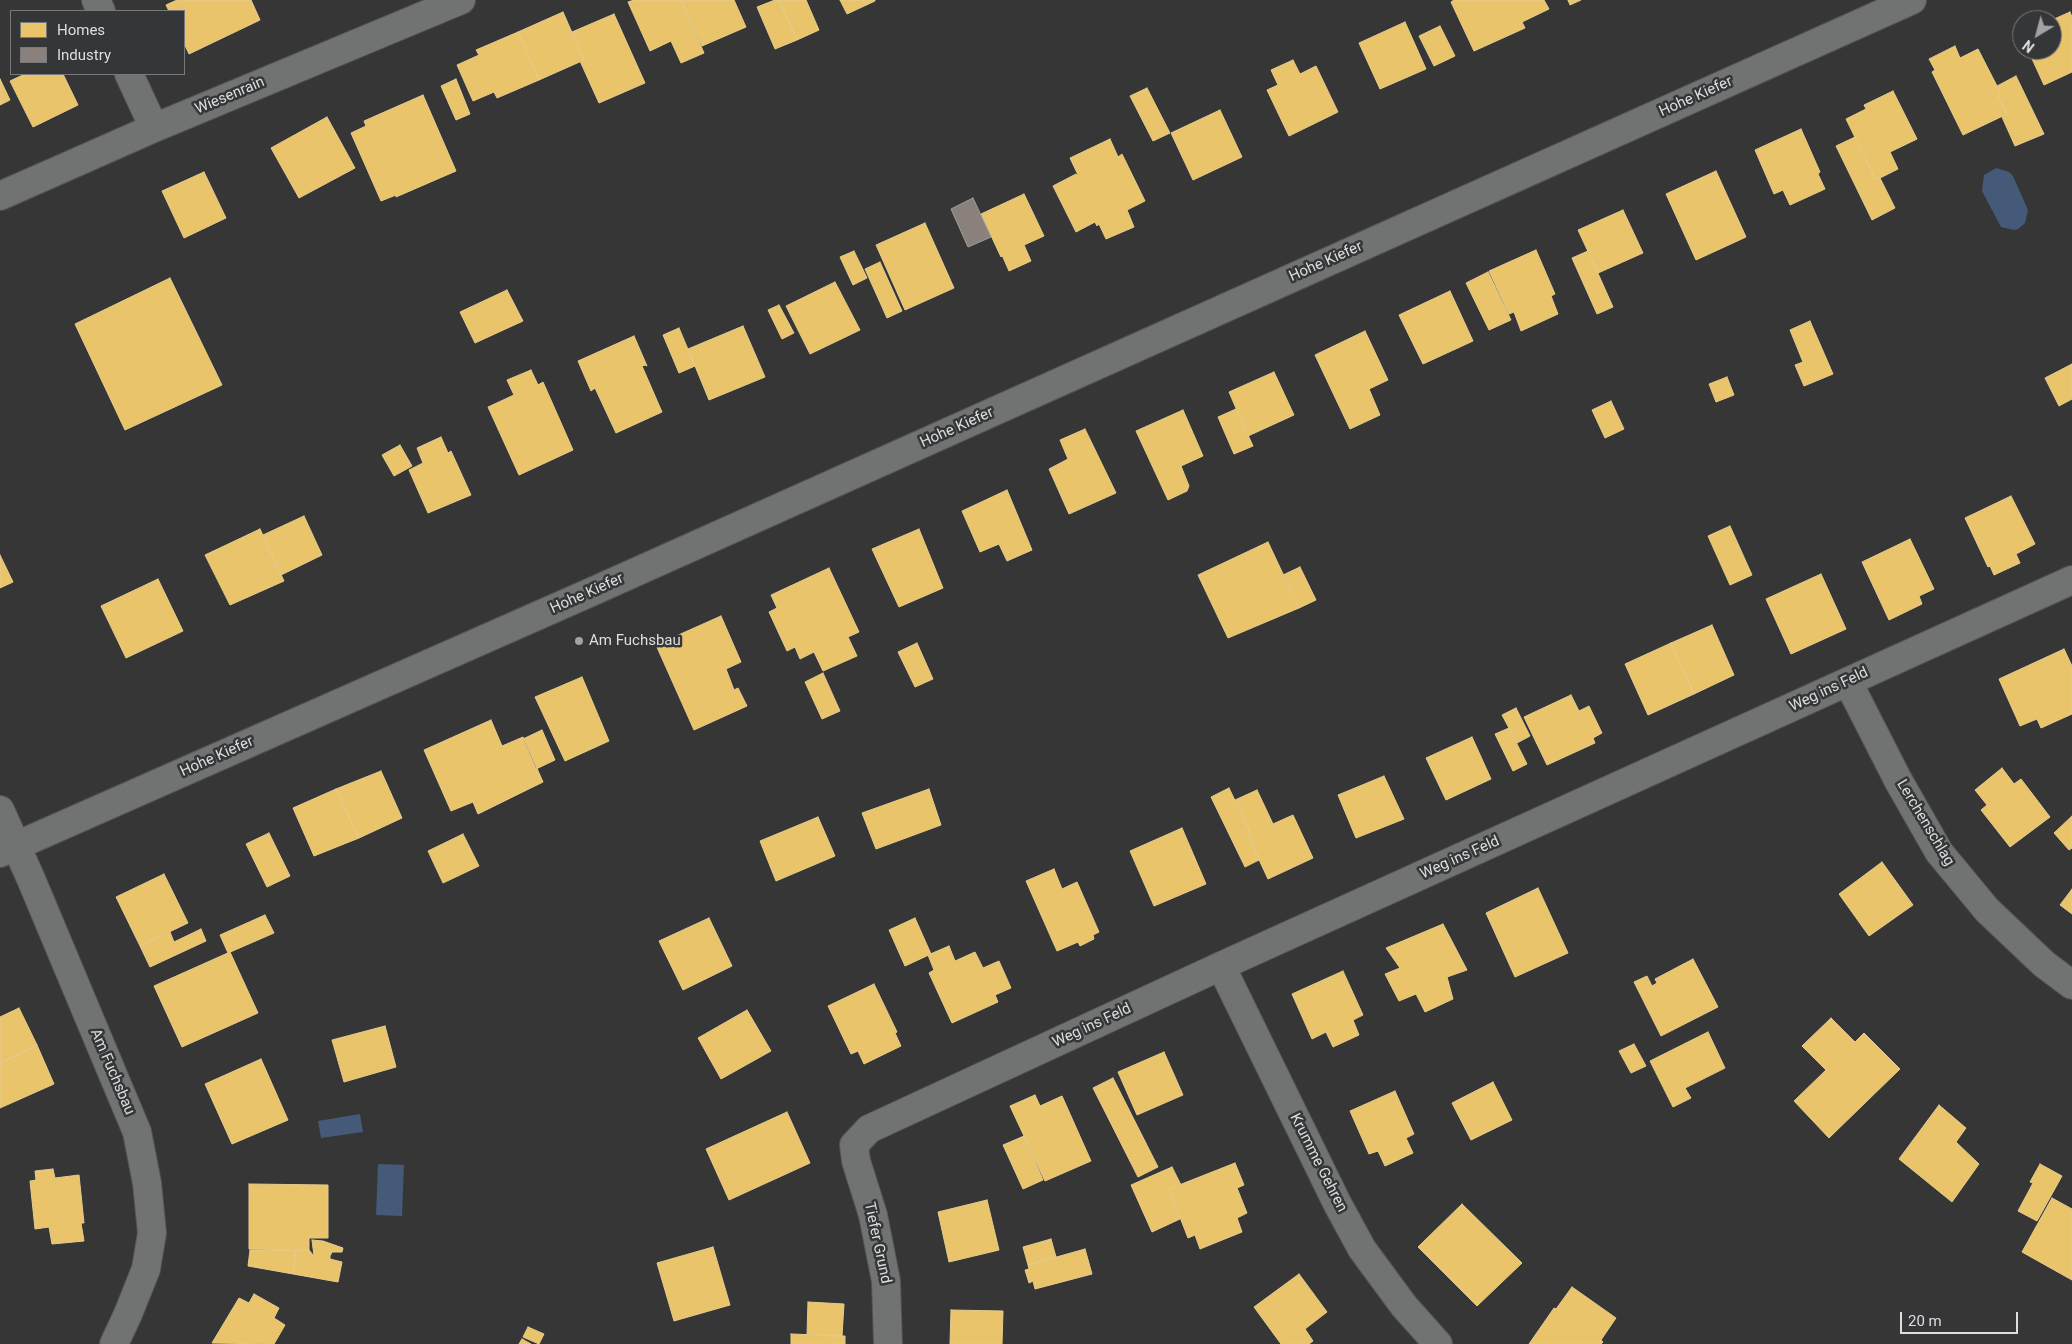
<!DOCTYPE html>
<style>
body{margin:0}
#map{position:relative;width:2072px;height:1344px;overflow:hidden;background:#363637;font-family:Roboto,sans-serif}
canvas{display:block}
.legend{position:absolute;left:10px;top:10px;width:175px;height:65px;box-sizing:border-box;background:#353638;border:1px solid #78797b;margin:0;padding:6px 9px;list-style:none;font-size:15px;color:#dddedf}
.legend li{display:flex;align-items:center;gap:10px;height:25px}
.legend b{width:25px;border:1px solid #78797b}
.north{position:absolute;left:2012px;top:10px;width:50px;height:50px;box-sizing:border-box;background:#353638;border:1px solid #78797b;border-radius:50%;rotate:217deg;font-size:14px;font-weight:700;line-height:20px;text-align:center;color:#dddedf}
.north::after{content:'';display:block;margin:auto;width:18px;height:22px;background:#a3a3a4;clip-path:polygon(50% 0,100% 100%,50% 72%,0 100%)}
.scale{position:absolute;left:1900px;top:1312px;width:118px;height:22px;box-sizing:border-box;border:2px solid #dddedf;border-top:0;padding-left:6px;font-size:15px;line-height:18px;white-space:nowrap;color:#dddedf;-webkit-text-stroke:4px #353638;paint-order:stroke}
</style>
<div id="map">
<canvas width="2072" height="1344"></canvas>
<ul class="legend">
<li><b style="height:14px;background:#e9c46a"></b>Homes</li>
<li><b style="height:14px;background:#8a817c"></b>Industry</li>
</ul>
<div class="north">N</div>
<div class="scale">20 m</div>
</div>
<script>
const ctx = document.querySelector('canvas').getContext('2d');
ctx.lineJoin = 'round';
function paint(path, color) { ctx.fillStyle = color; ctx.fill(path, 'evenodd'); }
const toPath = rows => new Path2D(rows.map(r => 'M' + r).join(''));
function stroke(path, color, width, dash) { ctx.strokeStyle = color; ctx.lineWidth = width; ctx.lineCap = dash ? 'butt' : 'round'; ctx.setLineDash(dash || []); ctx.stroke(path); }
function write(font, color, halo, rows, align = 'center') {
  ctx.font = font + ' Roboto,sans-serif'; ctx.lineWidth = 5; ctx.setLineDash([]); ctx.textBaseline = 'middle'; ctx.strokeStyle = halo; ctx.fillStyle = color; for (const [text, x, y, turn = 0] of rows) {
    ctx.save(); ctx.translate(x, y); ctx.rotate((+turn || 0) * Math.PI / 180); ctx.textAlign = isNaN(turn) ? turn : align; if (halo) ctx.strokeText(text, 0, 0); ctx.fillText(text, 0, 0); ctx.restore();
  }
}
paint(toPath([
 [1996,168,2009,172,2013,176,2028,210,2025,223,2018,229,2014,230,2001,227,1982,191,1984,175],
 [360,1114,363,1132,321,1138,318,1121],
 [378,1164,404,1165,402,1216,376,1215]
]), '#455a78');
const homes = toPath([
 [177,0,251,0,260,20,189,54,184,43,184,11,169,11,166,5,177,0],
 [634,0,681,0,704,53,681,63,671,41,650,51,628,2,634,0],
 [681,0,734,0,746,27,702,46,681,0],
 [775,0,779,0,797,40,775,49,757,7,775,0],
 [779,0,806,0,819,30,797,40,779,0],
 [840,0,875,0,875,1,847,14,840,0],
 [1454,0,1544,0,1549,9,1522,22,1525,28,1474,51,1451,2,1454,0],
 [1568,0,1581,0,1570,5,1568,0],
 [563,12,584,60,539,80,518,32,563,12],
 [2070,12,2072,17,2072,72,2044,85,2028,50,2052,50,2052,20,2070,12],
 [614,14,645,83,599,103,580,61,584,60,572,32,614,14],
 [1405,22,1426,69,1380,89,1359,43,1405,22],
 [1440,26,1455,56,1434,66,1419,36,1440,26],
 [518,32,539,80,497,98,494,92,473,101,457,65,479,55,476,50,518,32],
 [1955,46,1960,58,1978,49,1997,86,2000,93,1997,95,2007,114,1963,135,1932,72,1935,70,1929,59,1955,46],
 [1293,60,1300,74,1316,66,1338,112,1289,136,1267,90,1278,85,1271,70,1293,60],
 [25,74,63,74,78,105,33,127,10,81,25,74],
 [2016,76,2044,134,2015,146,2002,117,2007,114,1997,95,2000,93,1997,86,2016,76],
 [0,79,10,100,0,105,0,79],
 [456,79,470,114,456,120,441,86,456,79],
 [1147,88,1170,133,1153,141,1130,96,1147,88],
 [1893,91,1917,139,1890,152,1898,169,1876,180,1846,119,1866,109,1864,105,1893,91],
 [423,95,456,171,396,197,396,195,381,201,351,133,366,126,364,121,423,95],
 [1220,110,1242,157,1193,180,1171,133,1220,110],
 [327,117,355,168,299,198,271,148,327,117],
 [1801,129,1820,172,1818,174,1825,189,1790,205,1783,190,1774,194,1755,150,1801,129],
 [1855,137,1876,180,1880,178,1895,208,1872,220,1836,146,1855,137],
 [1110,139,1118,157,1122,154,1145,201,1127,210,1134,227,1106,239,1099,224,1097,226,1095,222,1076,232,1053,186,1076,174,1079,177,1070,158,1110,139],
 [1716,171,1746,237,1696,260,1666,194,1716,171],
 [204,172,226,218,184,238,162,191,204,172],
 [1024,194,1044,236,1024,245,1031,261,1009,271,1002,255,1001,257,981,214,1024,194],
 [1623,210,1643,253,1598,273,1578,230,1623,210],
 [925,223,954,288,905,310,876,245,925,223],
 [1536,250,1555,294,1551,296,1558,314,1521,331,1514,312,1509,314,1489,271,1536,250],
 [854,251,867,278,853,285,840,257,854,251],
 [1588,251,1613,307,1597,314,1572,258,1588,251],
 [880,262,902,311,887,318,865,269,880,262],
 [1488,272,1511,320,1489,330,1466,283,1488,272],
 [170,278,222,385,125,430,75,324,170,278],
 [835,282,860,330,810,354,786,306,835,282],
 [507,290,523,321,475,343,460,312,507,290],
 [1450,291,1473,341,1423,364,1399,315,1450,291],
 [779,305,794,333,782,339,768,310,779,305],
 [1810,321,1833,374,1804,386,1795,365,1803,362,1790,330,1810,321],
 [743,326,765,377,709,400,688,349,743,326],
 [679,328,695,366,679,373,663,335,679,328],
 [1365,331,1388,380,1369,389,1380,415,1350,429,1315,355,1365,331],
 [634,336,647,366,645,365,642,366,662,412,616,433,595,388,591,391,578,361,634,336],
 [2072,364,2072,399,2059,406,2045,378,2072,364],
 [531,370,538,385,543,382,573,450,519,475,488,407,514,395,507,380,531,370],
 [1274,372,1294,415,1248,436,1229,392,1274,372],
 [1727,377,1734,395,1716,402,1709,384,1727,377],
 [1611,401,1624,429,1605,438,1592,410,1611,401],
 [1236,409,1253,446,1234,454,1218,417,1236,409],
 [1183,410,1203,456,1181,466,1189,486,1187,491,1168,500,1136,431,1183,410],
 [1085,429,1116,493,1069,514,1049,469,1068,459,1060,440,1085,429],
 [441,437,448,453,451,451,471,495,428,513,409,470,423,463,417,448,441,437],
 [400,445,412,466,394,476,382,455,400,445],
 [1007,490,1032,550,1007,561,999,544,980,552,962,511,1007,490],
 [2011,496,2035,544,2016,554,2020,563,1994,575,1990,566,1988,567,1965,518,2011,496],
 [304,516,322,555,281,575,263,535,304,516],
 [1730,526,1752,575,1730,585,1708,536,1730,526],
 [260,529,284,581,230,605,205,555,260,529],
 [919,529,943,588,899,607,872,549,919,529],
 [1910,539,1934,589,1919,596,1922,604,1889,620,1862,562,1910,539],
 [1268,542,1299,608,1228,638,1198,575,1268,542],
 [0,555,13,582,0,588,0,555],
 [1300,567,1316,600,1299,608,1283,575,1300,567],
 [829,568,859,632,848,637,857,656,823,671,814,652,800,659,795,647,787,651,769,612,777,608,771,595,829,568],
 [1821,574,1846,629,1791,654,1766,599,1821,574],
 [158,579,183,631,126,658,101,606,158,579],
 [721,616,741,662,726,669,734,690,738,688,747,706,694,730,656,645,721,616],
 [1712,625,1734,675,1694,694,1671,643,1712,625],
 [917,643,933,679,915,687,898,652,917,643],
 [1671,643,1694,694,1648,715,1625,664,1671,643],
 [2064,649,2072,666,2072,714,2041,728,2037,719,2020,726,1999,679,2064,649],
 [823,673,840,711,822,719,805,682,823,673],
 [582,677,609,741,565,761,535,697,582,677],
 [1571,695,1579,711,1589,706,1602,733,1593,738,1595,743,1547,765,1524,717,1571,695],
 [1516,708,1530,736,1517,743,1502,715,1516,708],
 [491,720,502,746,523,737,543,782,478,814,473,802,451,811,424,750,491,720],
 [1509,728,1527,764,1513,771,1495,734,1509,728],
 [542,730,555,760,536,769,523,739,542,730],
 [1472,737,1491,779,1446,800,1426,758,1472,737],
 [2002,768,2014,784,2021,779,2050,817,2010,847,1981,810,1987,805,1975,790,2002,768],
 [381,771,402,818,359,838,336,789,381,771],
 [1384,776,1404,819,1356,838,1338,795,1384,776],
 [1229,788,1251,834,1248,835,1259,860,1245,867,1211,797,1229,788],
 [336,789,359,838,314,856,293,808,336,789],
 [929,789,941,825,876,849,862,813,929,789],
 [1257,790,1273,824,1293,815,1313,858,1268,879,1248,836,1251,834,1235,800,1257,790],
 [2072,816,2072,848,2069,850,2054,833,2072,816],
 [818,817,835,856,776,881,760,841,818,817],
 [1182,828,1206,884,1154,906,1130,851,1182,828],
 [269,833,290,876,267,887,246,844,269,833],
 [463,834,479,866,443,883,428,851,463,834],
 [1882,862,1913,905,1869,936,1839,894,1882,862],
 [1054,869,1062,889,1077,882,1099,932,1093,935,1094,939,1080,946,1078,942,1057,951,1026,881,1054,869],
 [164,874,188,923,140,946,116,897,164,874],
 [1538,888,1568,953,1515,977,1486,913,1538,888],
 [2072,889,2072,914,2060,905,2072,889],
 [265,915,274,933,228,953,220,935,265,915],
 [709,918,732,966,683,990,659,941,709,918],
 [915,918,931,954,905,966,889,930,915,918],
 [1443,924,1467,970,1447,977,1453,999,1425,1012,1416,994,1399,1001,1385,974,1400,968,1386,948,1443,924],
 [201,929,206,941,150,967,140,946,170,932,174,942,201,929],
 [949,946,955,961,975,952,983,968,999,961,1011,988,995,995,998,1002,952,1023,929,973,934,970,928,955,949,946],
 [230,952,258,1013,182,1047,154,986,230,952],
 [1693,959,1718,1007,1661,1036,1634,982,1647,976,1652,986,1657,983,1655,979,1693,959],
 [1343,971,1363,1015,1353,1020,1359,1035,1333,1047,1326,1032,1312,1039,1292,994,1343,971],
 [874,984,897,1032,895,1033,901,1046,864,1064,858,1051,851,1054,828,1006,874,984],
 [19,1008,37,1045,0,1063,0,1017,19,1008],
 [747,1010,771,1051,721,1079,698,1038,747,1010],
 [1831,1018,1855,1042,1864,1033,1900,1069,1829,1138,1794,1101,1826,1070,1802,1046,1831,1018],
 [385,1026,396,1067,344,1082,332,1040,385,1026],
 [1708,1032,1725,1068,1685,1088,1691,1098,1673,1107,1650,1061,1708,1032],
 [1634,1044,1646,1066,1631,1073,1619,1051,1634,1044],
 [37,1045,54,1084,0,1108,0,1063,37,1045],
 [1164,1052,1183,1095,1137,1115,1118,1072,1164,1052],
 [261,1059,288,1120,232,1144,205,1084,261,1059],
 [1113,1078,1158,1167,1138,1177,1093,1088,1113,1078],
 [1493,1082,1512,1120,1471,1140,1452,1103,1493,1082],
 [1395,1091,1414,1134,1406,1138,1413,1153,1385,1166,1378,1151,1369,1154,1350,1111,1395,1091],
 [1035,1095,1040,1106,1062,1096,1091,1161,1045,1181,1010,1106,1035,1095],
 [1939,1105,1966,1128,1956,1142,1979,1164,1952,1202,1899,1159,1939,1105],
 [787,1112,810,1163,729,1200,706,1149,787,1112],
 [1024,1136,1043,1180,1023,1189,1003,1145,1024,1136],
 [1235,1163,1244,1185,1237,1188,1247,1213,1237,1218,1242,1232,1200,1249,1195,1235,1188,1238,1169,1189,1235,1163],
 [2040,1164,2062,1176,2037,1221,2018,1211,2033,1183,2030,1182,2040,1164],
 [1172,1167,1181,1185,1169,1189,1180,1219,1152,1232,1131,1185,1172,1167],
 [53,1169,55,1178,79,1175,84,1223,81,1223,84,1241,52,1244,49,1227,35,1229,30,1181,36,1180,35,1171,53,1169],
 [249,1184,328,1185,328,1238,309,1238,309,1250,249,1249,249,1184],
 [2052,1198,2072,1209,2072,1280,2022,1252,2052,1198],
 [987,1200,999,1250,949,1262,938,1212,987,1200],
 [1462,1204,1522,1263,1477,1306,1418,1247,1462,1204],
 [1051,1239,1056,1257,1028,1265,1023,1247,1051,1239],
 [312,1240,323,1241,343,1248,342,1252,332,1252,330,1256,330,1259,342,1262,338,1282,293,1274,296,1250,309,1250,314,1256,312,1240],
 [713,1247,730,1305,674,1321,657,1263,713,1247],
 [1085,1249,1092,1274,1035,1289,1033,1281,1029,1283,1025,1270,1029,1269,1028,1265,1085,1249],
 [250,1250,296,1250,293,1274,248,1266,250,1250],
 [1299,1274,1327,1312,1305,1329,1313,1341,1309,1344,1281,1344,1254,1307,1299,1274],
 [1572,1287,1616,1318,1601,1340,1603,1342,1601,1344,1529,1344,1554,1308,1556,1309,1572,1287],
 [254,1294,279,1308,274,1318,285,1325,274,1344,212,1343,239,1298,249,1303,254,1294],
 [808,1302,844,1304,842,1336,807,1335,808,1302],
 [951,1310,1003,1311,1002,1344,950,1344,951,1310],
 [528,1327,544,1334,539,1344,523,1337,528,1327],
 [791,1334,845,1336,845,1344,791,1344,791,1334],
 [522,1339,531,1344,519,1344,522,1339]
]);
paint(homes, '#e9c46a');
stroke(homes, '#e5cc8d', 1);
const industry = toPath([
 [973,198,991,237,968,247,951,209,973,198]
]);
paint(industry, '#8a817c');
stroke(industry, '#a39d9a', 1);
const minor = toPath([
 [96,0,101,11],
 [129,74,154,128],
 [0,196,154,128,461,0],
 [1848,682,1898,780,1939,852,1987,910,2044,964,2072,985],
 [0,810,31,879,137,1132,147,1183,152,1233,146,1269,128,1314,114,1344],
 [1221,966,1337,1203,1362,1249,1404,1306,1438,1344],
 [888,1344,886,1281,873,1215,856,1161,854,1145,869,1129,1221,966,2072,580]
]);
const tertiary = toPath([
 [0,853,589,593,1912,0]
]);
stroke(minor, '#535455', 30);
stroke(tertiary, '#535455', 30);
stroke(minor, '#717272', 28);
stroke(tertiary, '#717272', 28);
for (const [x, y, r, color] of [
 [579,641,5,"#a3a3a4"]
]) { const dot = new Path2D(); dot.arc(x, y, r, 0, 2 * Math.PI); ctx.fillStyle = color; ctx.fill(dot); stroke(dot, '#353638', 2); }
write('15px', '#dddedf', '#353638', [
 ["Wiesenrain",230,96,-23],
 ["Hohe Kiefer",1696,97,-24],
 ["Hohe Kiefer",1326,262,-24],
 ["Hohe Kiefer",957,428,-24],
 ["Hohe Kiefer",587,594,-24],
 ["Weg ins Feld",1829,690,-25],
 ["Hohe Kiefer",217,757,-24],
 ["Lerchenschlag",1925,823,59],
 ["Weg ins Feld",1460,858,-24],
 ["Weg ins Feld",1092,1026,-25],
 ["Am Fuchsbau",112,1072,67],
 ["Krumme Gehren",1318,1163,63],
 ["Tiefer Grund",877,1243,78]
]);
write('15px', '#dddedf', '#353638', [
 ["Am Fuchsbau",589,641]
], 'left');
</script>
